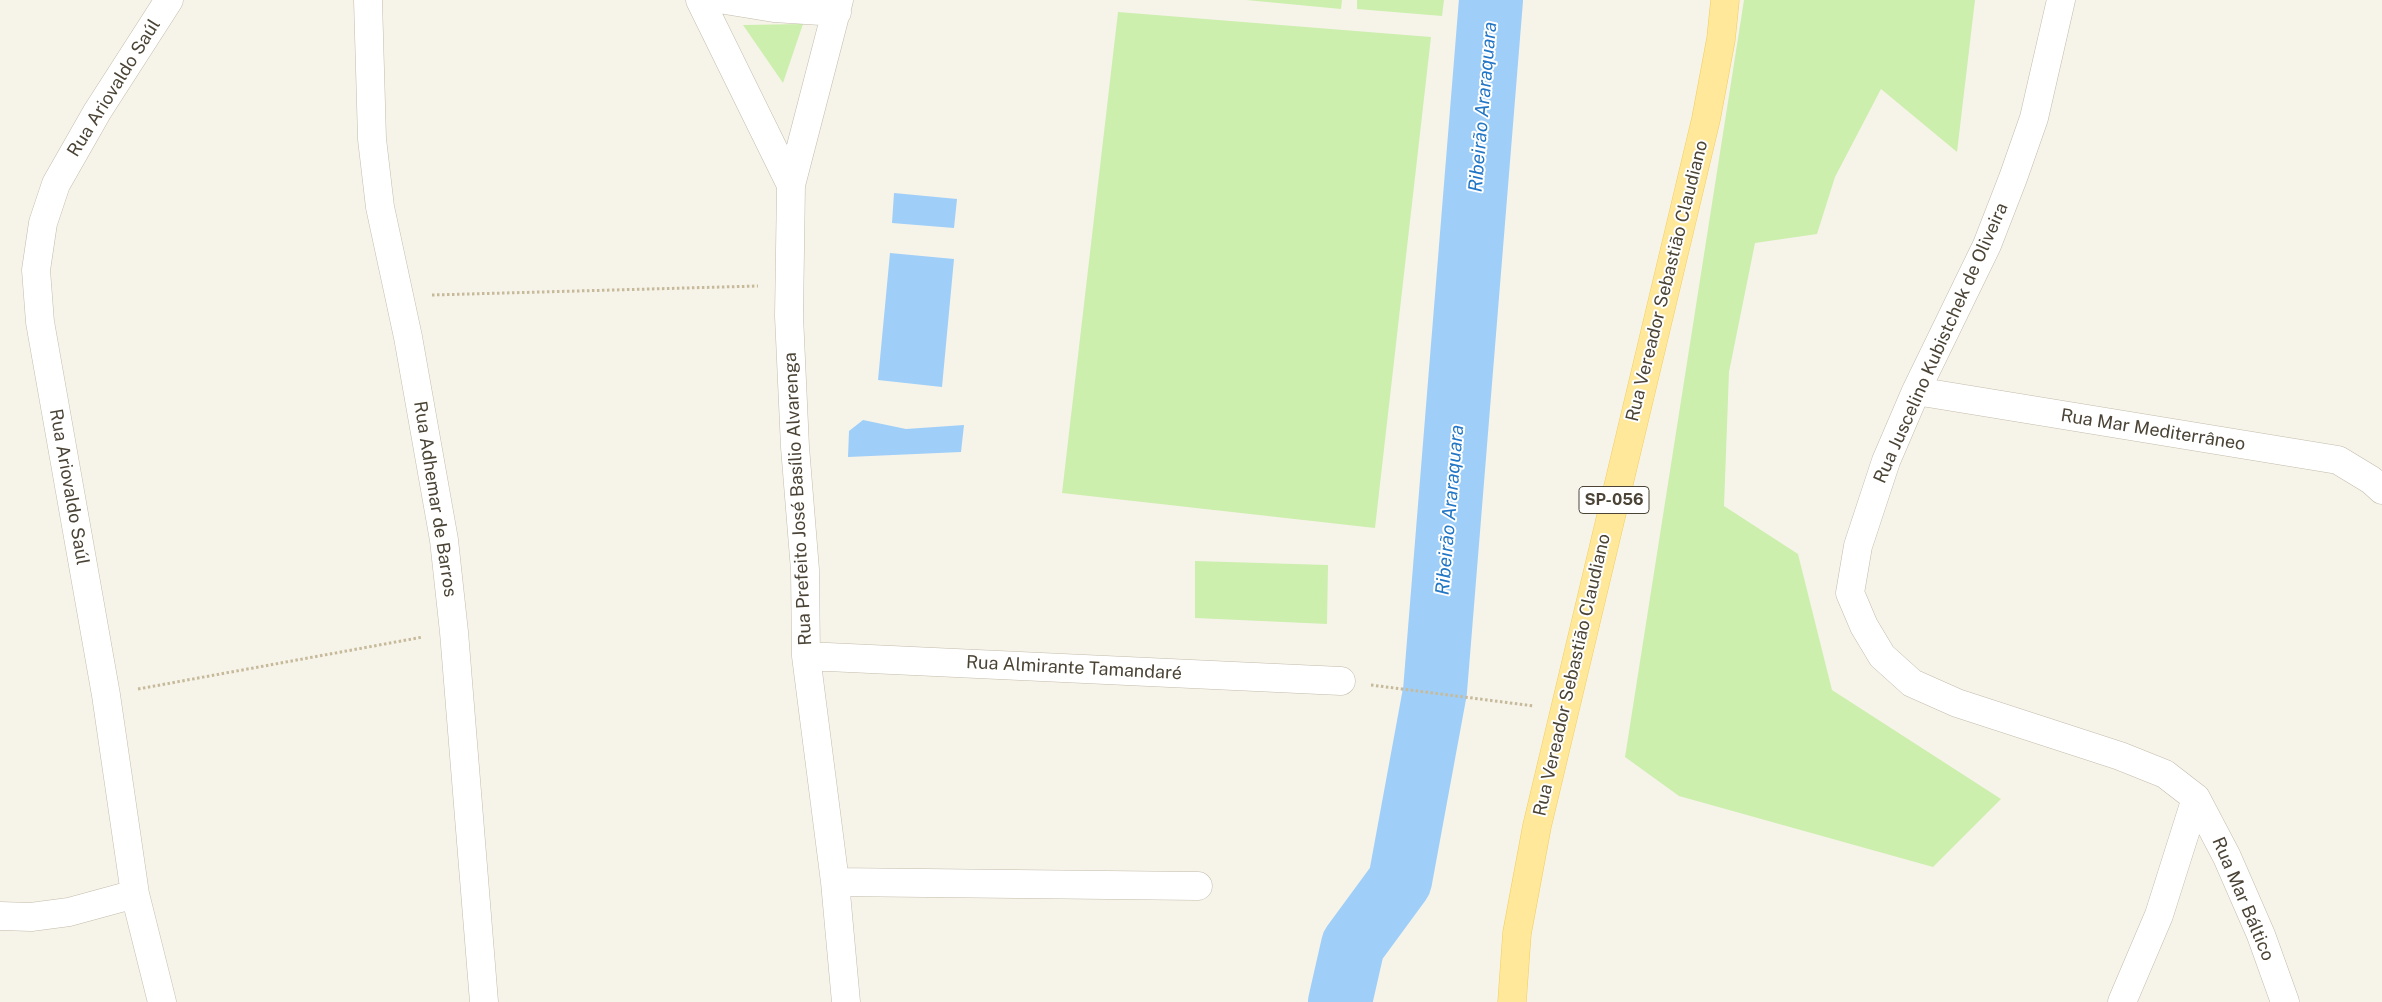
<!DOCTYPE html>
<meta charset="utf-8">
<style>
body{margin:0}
canvas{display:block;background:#f6f3e9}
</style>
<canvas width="2382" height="1002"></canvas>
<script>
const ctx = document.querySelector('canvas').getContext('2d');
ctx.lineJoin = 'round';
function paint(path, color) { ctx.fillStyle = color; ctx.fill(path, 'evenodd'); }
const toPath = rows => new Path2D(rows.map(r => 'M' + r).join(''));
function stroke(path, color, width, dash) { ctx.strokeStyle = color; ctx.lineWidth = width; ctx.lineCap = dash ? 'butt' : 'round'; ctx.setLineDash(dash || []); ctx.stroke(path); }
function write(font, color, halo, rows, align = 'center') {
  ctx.font = font + ' "Public Sans",sans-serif'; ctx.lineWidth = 4; ctx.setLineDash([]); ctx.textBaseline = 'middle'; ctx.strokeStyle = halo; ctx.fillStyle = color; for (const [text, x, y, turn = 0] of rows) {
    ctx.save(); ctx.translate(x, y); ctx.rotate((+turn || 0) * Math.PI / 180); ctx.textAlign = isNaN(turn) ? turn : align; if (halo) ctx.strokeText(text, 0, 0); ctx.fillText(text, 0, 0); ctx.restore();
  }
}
paint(toPath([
 [1246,0,1342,0,1341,9],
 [1357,0,1444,0,1442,16,1357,9],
 [1744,0,1975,0,1957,152,1881,89,1835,177,1817,234,1755,243,1729,372,1724,506,1798,554,1832,690,2001,799,1933,867,1679,796,1625,757],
 [1118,12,1431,37,1375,528,1062,493],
 [803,24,783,83,743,25],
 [1195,561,1328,565,1327,624,1195,618]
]), '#cdefae');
paint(toPath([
 [894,193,957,199,954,228,892,223],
 [890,253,954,259,942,387,878,380],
 [863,420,906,429,964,425,961,452,848,457,849,431]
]), '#9fcff9');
stroke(toPath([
 [1340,1002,1353,945,1400,881,1435,691,1491,0]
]), '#9fcff9', 64);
const minor = toPath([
 [368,0,372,139,380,207,408,337,444,540,454,632,484,1002],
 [700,0,791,185],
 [725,0,774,8,837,12],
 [839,0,791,185,789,316,795,447,805,570,806,656,835,882,846,1002],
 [2061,0,2034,118,2013,178,1987,245,1916,391,1886,461,1858,546,1850,593,1864,626,1882,656,1912,683,1957,703,2120,756,2165,774,2196,798,2227,857,2261,935,2285,1002],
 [1916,391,2338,460,2371,480,2382,490],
 [806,656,1341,681],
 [835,882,1198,886],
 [0,916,31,917,69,912,135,894],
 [162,1002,135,894,106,695,40,322,36,270,43,223,56,184,97,112,169,0],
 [2122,1002,2159,915,2196,798]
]);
const primary = toPath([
 [1512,1002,1517,933,1537,826,1706,119,1721,39,1725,0]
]);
stroke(minor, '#c3bcaa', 29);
stroke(primary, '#f2ce5b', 29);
stroke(toPath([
 [432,295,758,286],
 [1371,685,1534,706],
 [138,689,423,637]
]), '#c7ba9a', 3, [2.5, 2.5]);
stroke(minor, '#fff', 28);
stroke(primary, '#ffe899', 28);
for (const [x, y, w] of [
 [1614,500,70]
]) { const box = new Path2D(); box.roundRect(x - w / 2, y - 13.5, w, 27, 4); ctx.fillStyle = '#fff'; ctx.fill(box); stroke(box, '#4b4436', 1); }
write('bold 16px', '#4b4436', null, [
 ["SP-056",1614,500]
]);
write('18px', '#4b4436', '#fff', [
 ["Rua Ariovaldo Saúl",114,88,-58],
 ["Rua Vereador Sebastião Claudiano",1667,281,-76],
 ["Rua Juscelino Kubistchek de Oliveira",1941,343,-66],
 ["Rua Mar Mediterrâneo",2153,430,9],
 ["Rua Ariovaldo Saúl",69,487,80],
 ["Rua Adhemar de Barros",435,499,81],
 ["Rua Prefeito José Basílio Alvarenga",798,499,-93],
 ["Rua Almirante Tamandaré",1074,668,3],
 ["Rua Vereador Sebastião Claudiano",1572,675,-77],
 ["Rua Mar Báltico",2243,899,67]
]);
write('italic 19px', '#2176c6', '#fff', [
 ["Ribeirão Araraquara",1483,107,-85],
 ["Ribeirão Araraquara",1450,510,-85]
]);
</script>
